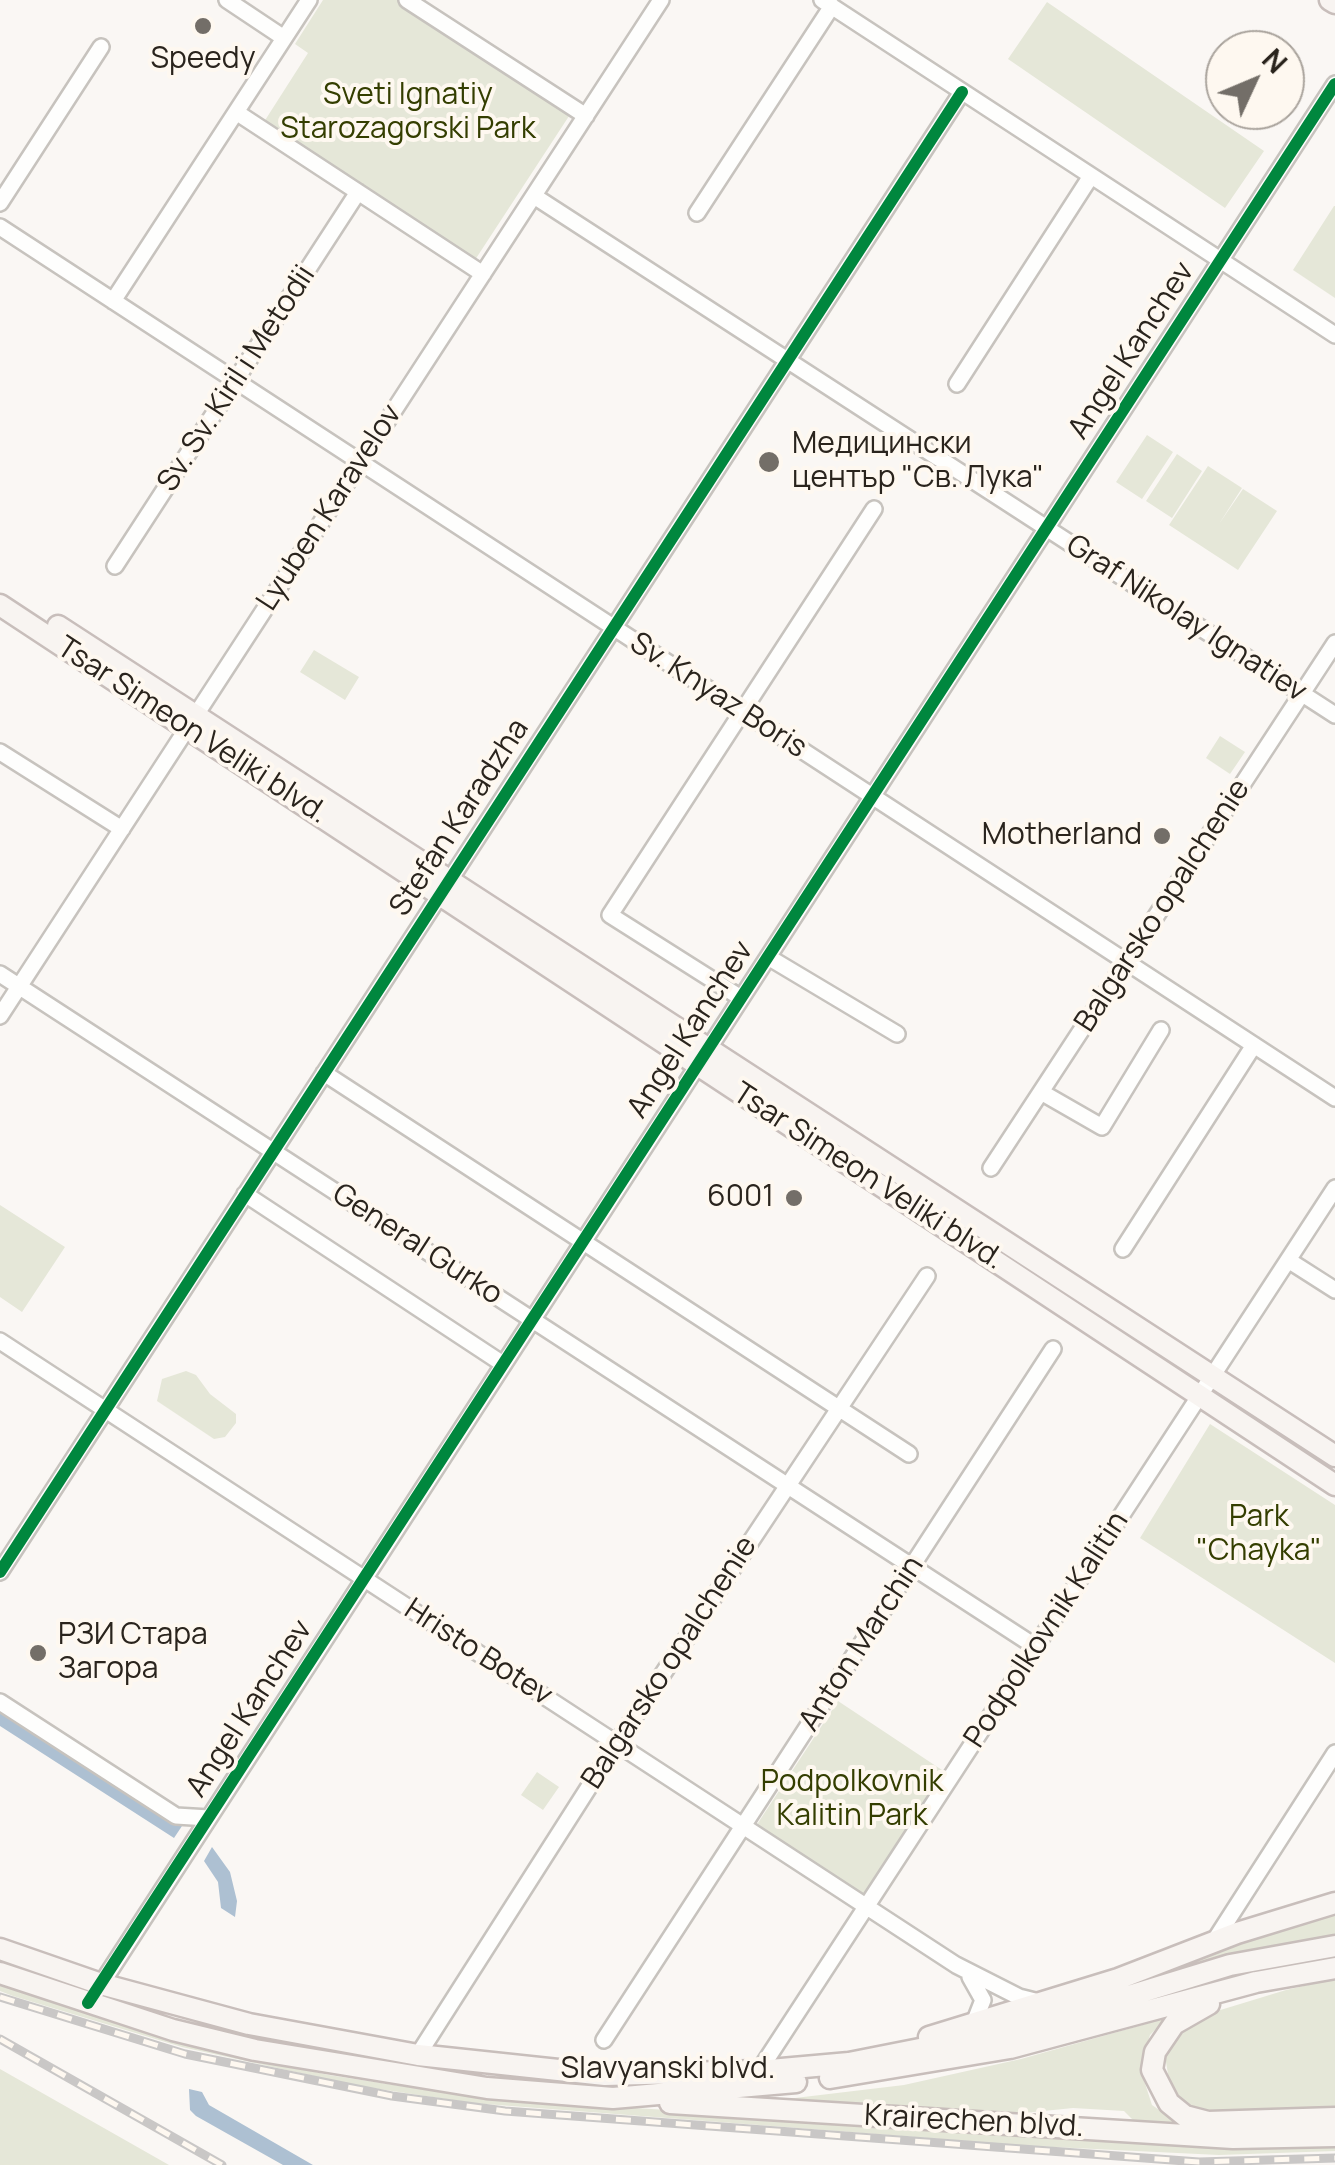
<!DOCTYPE html>
<meta charset="utf-8">
<style>
body{margin:0}
#map{position:relative;width:1335px;height:2165px;overflow:hidden;background:#faf7f4;font-family:Manrope,sans-serif}
canvas{display:block}
.north{position:absolute;left:1205px;top:30px;width:100px;height:100px;box-sizing:border-box;background:#fef8f0;border:2px solid #a9a39c;border-radius:50%;rotate:46deg;font-size:28px;font-weight:700;line-height:40px;text-align:center;color:#2a241d}
.north::after{content:'';display:block;margin:auto;width:35px;height:45px;background:#736e68;clip-path:polygon(50% 0,100% 100%,50% 72%,0 100%)}
</style>
<div id="map">
<canvas width="1335" height="2165"></canvas>
<div class="north">N</div>
</div>
<script>
const ctx = document.querySelector('canvas').getContext('2d');
ctx.lineJoin = 'round';
function paint(path, color) { ctx.fillStyle = color; ctx.fill(path, 'evenodd'); }
const toPath = rows => new Path2D(rows.map(r => 'M' + r).join(''));
function stroke(path, color, width, dash) { ctx.strokeStyle = color; ctx.lineWidth = width; ctx.lineCap = dash ? 'butt' : 'round'; ctx.setLineDash(dash || []); ctx.stroke(path); }
function write(font, color, halo, rows, align = 'center') {
  ctx.font = font + ' Manrope,sans-serif'; ctx.lineWidth = 8; ctx.setLineDash([]); ctx.textBaseline = 'middle'; ctx.strokeStyle = halo; ctx.fillStyle = color; for (const [text, x, y, turn = 0] of rows) {
    ctx.save(); ctx.translate(x, y); ctx.rotate((+turn || 0) * Math.PI / 180); ctx.textAlign = isNaN(turn) ? turn : align; if (halo) ctx.strokeText(text, 0, 0); ctx.fillText(text, 0, 0); ctx.restore();
  }
}
paint(toPath([
 [323,0,397,0,571,113,473,263,262,125,308,53,295,44],
 [1047,2,1264,151,1225,208,1008,59],
 [1334,206,1335,206,1335,298,1293,270],
 [1147,435,1173,452,1142,499,1116,482],
 [1177,454,1202,471,1172,518,1146,501],
 [1208,466,1242,488,1219,524,1243,489,1277,511,1238,570,1169,525],
 [314,650,359,677,345,700,300,672],
 [1220,736,1245,752,1230,774,1206,758],
 [0,1205,65,1247,22,1312,0,1297],
 [186,1371,196,1375,210,1394,236,1414,236,1423,225,1437,214,1439,157,1401,162,1379],
 [1210,1424,1335,1505,1335,1663,1140,1538],
 [838,1701,948,1774,866,1899,756,1826],
 [537,1772,559,1787,543,1810,521,1795],
 [1335,1911,1335,1939,1017,2024,1124,1982],
 [1335,1979,1335,2110,1195,2112,1170,2086,1165,2056,1184,2027,1204,2015,1286,1990],
 [0,1983,183,2043,329,2075,427,2090,586,2105,1224,2144,1335,2145,1335,2151,1219,2155,1032,2146,472,2103,359,2086,182,2047,13,1996,0,1991],
 [1167,2018,1150,2035,1140,2068,1152,2105,1182,2126,1139,2126,1124,2111,1073,2108,985,2117,770,2101,904,2085,1021,2059],
 [0,2069,169,2165,0,2165]
]), '#e5e7d8');
paint(toPath([
 [0,1709,182,1826,174,1838,0,1726],
 [212,1847,230,1872,237,1901,235,1917,221,1908,218,1882,204,1861],
 [189,2089,202,2092,209,2105,313,2165,283,2165,196,2116,190,2110]
]), '#adc0d2');
const minor = toPath([
 [227,0,284,38],
 [407,0,586,116],
 [822,0,1335,335],
 [236,112,483,274],
 [534,196,1335,715],
 [0,203,101,47],
 [697,213,832,6],
 [0,227,1335,1098],
 [113,301,309,0],
 [957,384,1091,176],
 [115,566,358,192],
 [0,752,122,829],
 [768,957,897,1034],
 [0,974,1036,1647],
 [741,998,610,915,874,509],
 [0,1016,661,0],
 [324,1073,909,1454],
 [1041,1092,1102,1127,1161,1030],
 [991,1168,1335,643],
 [245,1194,503,1364],
 [1123,1249,1254,1045],
 [1288,1260,1335,1290],
 [0,1341,956,1965,1019,1997,1039,2002],
 [0,1572,962,92],
 [0,1702,176,1816,209,1818],
 [1213,1943,1335,1753],
 [970,1977,983,2000,974,2023],
 [96,1992,1335,84],
 [604,2040,1053,1349],
 [418,2055,617,1743,927,1276],
 [759,2071,1335,1188]
]);
const major = toPath([
 [1330,0,1335,3],
 [0,605,1335,1485],
 [58,626,1335,1456],
 [0,1949,101,1984,249,2024,418,2055,605,2075,759,2071,849,2063,1021,2029,1230,1965,1335,1946],
 [0,1973,173,2030,255,2050,487,2088,613,2098,796,2082],
 [1209,2004,1174,2024,1155,2052,1152,2070,1169,2103,1185,2116,1208,2122,1335,2118],
 [929,2037,1118,1979,1237,1933,1335,1903],
 [830,2078,1010,2048,1256,1982,1335,1968],
 [670,2103,1233,2138,1335,2136]
]);
stroke(minor, '#c7c3be', 20);
stroke(major, '#c8bebb', 25);
stroke(minor, '#fefefd', 15);
stroke(major, '#f8f4f1', 20);
const rail = toPath([
 [0,1997,185,2054,392,2096,505,2111,1199,2162,1335,2158],
 [0,2039,222,2165]
]);
stroke(rail, '#c9c7c6', 9);
stroke(rail, '#fef8f0', 5, [15]);
stroke(toPath([
 [0,1572,962,92],
 [88,2003,1335,84]
]), '#00873e', 12);
for (const [x, y, r, color] of [
 [203,26,10,"#736e68"],
 [769,462,12,"#736e68"],
 [1162,836,10,"#736e68"],
 [794,1198,10,"#736e68"],
 [38,1653,10,"#736e68"]
]) { const dot = new Path2D(); dot.arc(x, y, r, 0, 2 * Math.PI); ctx.fillStyle = color; ctx.fill(dot); stroke(dot, '#fef8f0', 4); }
write('30px', '#2a241d', '#fef8f0', [
 ["Speedy",203,60,"center"],
 ["Медицински",792,445],
 ["център \"Св. Лука\"",792,479],
 ["Motherland",1142,836,"right"],
 ["6001",774,1198,"right"],
 ["РЗИ Стара",58,1636],
 ["Загора",58,1670]
], 'left');
write('30px', '#343e00', '#fef8f0', [
 ["Sveti Ignatiy",408,96],
 ["Starozagorski Park",408,130],
 ["Park",1259,1518],
 ["\"Chayka\"",1259,1552],
 ["Podpolkovnik",852,1783],
 ["Kalitin Park",852,1817]
]);
write('30px', '#2a241d', '#fef8f0', [
 ["Angel Kanchev",1132,351,-57],
 ["Sv. Sv. Kiril i Metodii",237,379,-57],
 ["Lyuben Karavelov",330,508,-57],
 ["Graf Nikolay Ignatiev",1186,619,33],
 ["Sv. Knyaz Boris",718,696,33],
 ["Tsar Simeon Veliki blvd.",192,731,33],
 ["Stefan Karadzha",460,818,-57],
 ["Balgarsko opalchenie",1163,906,-57],
 ["Angel Kanchev",691,1030,-57],
 ["Tsar Simeon Veliki blvd.",868,1177,33],
 ["General Gurko",417,1245,33],
 ["Podpolkovnik Kalitin",1047,1630,-57],
 ["Anton Marchin",862,1644,-57],
 ["Hristo Botev",478,1653,33],
 ["Balgarsko opalchenie",670,1663,-57],
 ["Angel Kanchev",250,1709,-57],
 ["Slavyanski blvd.",668,2070],
 ["Krairechen blvd.",974,2122,3]
]);
</script>
